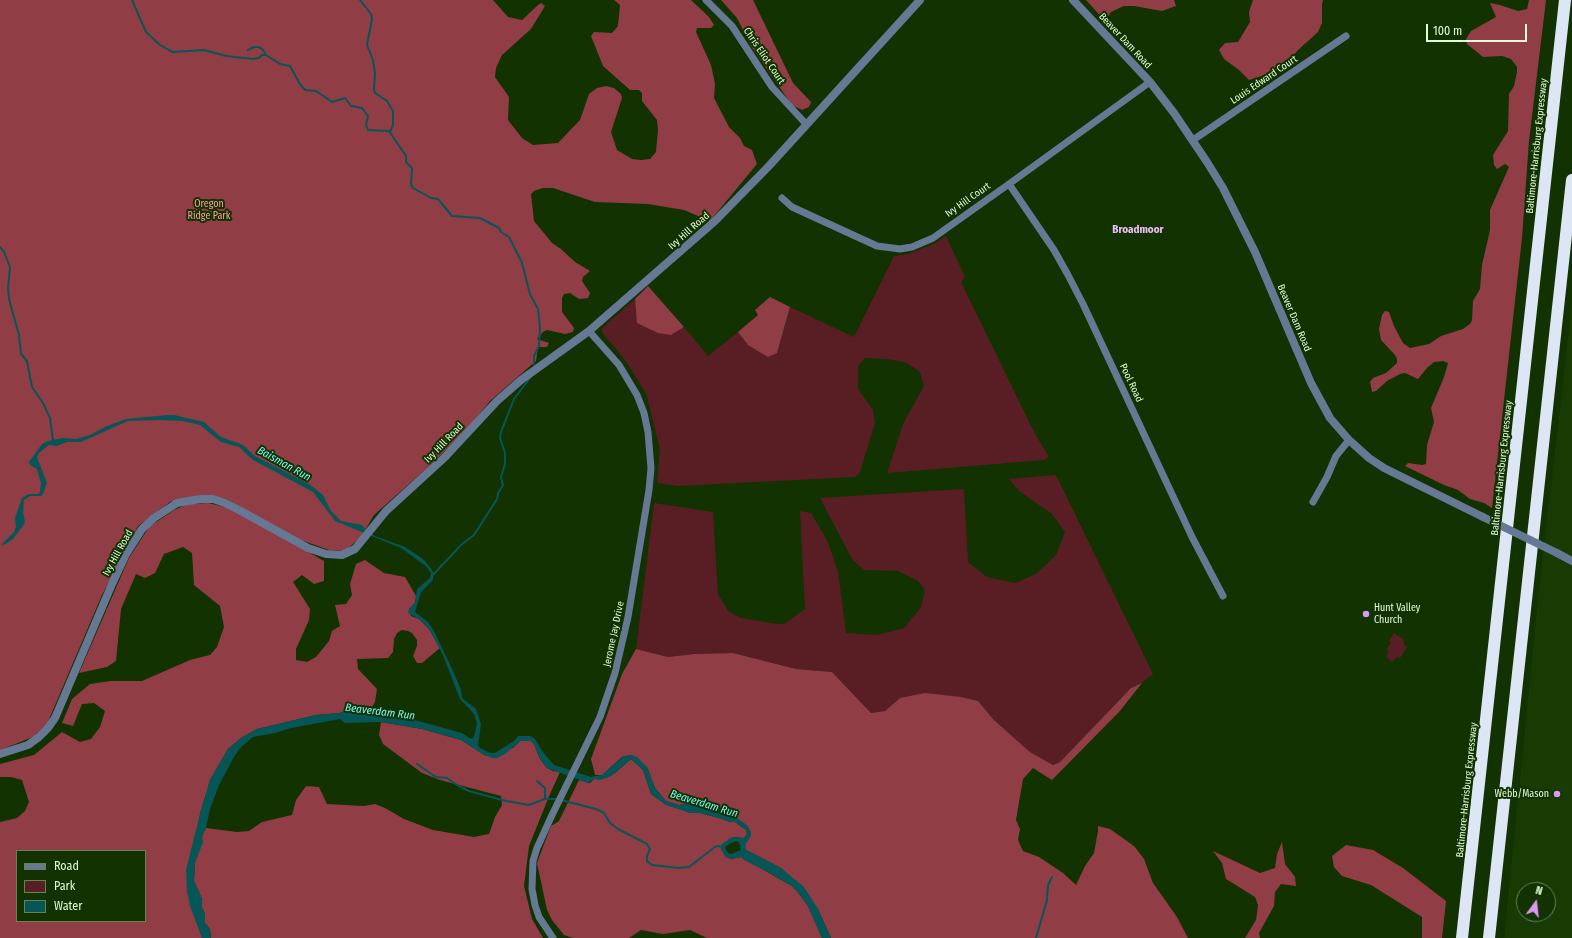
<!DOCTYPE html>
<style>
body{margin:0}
#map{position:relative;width:1572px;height:938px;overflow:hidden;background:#123201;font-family:"Fira Sans Condensed",sans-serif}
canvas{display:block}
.legend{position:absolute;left:16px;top:850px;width:130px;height:72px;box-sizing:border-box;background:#123201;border:1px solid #658257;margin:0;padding:5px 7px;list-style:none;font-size:12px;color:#e2fbd8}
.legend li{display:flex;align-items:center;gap:8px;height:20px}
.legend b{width:20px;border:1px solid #658257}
.north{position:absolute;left:1516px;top:882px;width:40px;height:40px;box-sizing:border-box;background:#123201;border:1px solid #658257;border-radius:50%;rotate:15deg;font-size:11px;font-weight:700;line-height:16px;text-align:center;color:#e2fbd8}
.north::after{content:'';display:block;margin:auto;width:14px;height:18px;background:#dc99f4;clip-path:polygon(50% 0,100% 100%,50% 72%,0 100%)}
.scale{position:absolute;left:1426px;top:24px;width:101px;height:18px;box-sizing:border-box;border:2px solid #e2fbd8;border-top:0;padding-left:5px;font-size:12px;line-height:14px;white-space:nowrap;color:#e2fbd8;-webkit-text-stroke:3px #123201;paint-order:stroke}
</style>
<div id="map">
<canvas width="1572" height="938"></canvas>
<ul class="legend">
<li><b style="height:5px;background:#667994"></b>Road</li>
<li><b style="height:11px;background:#591d24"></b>Park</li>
<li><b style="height:11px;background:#075657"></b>Water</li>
</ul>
<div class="north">N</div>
<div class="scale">100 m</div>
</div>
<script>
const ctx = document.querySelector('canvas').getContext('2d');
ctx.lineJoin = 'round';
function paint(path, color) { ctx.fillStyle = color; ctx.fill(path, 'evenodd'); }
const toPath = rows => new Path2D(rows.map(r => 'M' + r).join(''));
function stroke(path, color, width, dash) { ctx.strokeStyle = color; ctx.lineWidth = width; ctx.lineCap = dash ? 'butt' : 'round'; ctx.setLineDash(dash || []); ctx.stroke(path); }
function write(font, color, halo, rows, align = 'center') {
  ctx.font = font + ' "Fira Sans Condensed",sans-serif'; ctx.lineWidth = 4; ctx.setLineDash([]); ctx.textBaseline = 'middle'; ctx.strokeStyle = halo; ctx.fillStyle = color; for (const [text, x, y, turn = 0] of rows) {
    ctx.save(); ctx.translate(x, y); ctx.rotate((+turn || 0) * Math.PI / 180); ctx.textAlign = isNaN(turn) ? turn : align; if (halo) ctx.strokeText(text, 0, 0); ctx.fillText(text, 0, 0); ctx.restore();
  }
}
paint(toPath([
 [1572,303,1572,938,1504,938,1539,590],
 [1524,890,1548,890,1548,914,1524,914]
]), '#173b02');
paint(toPath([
 [946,236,965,277,961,282,1034,432,1049,457,1044,460,887,473,903,424,924,386,920,372,907,363,888,359,865,358,858,366,858,389,873,410,875,423,860,472,855,477,678,486,657,483,660,449,646,393,625,360,602,332,602,328,635,299,638,323,671,334,684,327,708,356,738,332,748,345,777,353,790,307,854,337,894,256,908,254,932,245],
 [1056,475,1153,674,1142,683,1131,688,1060,762,1053,765,1030,752,994,720,978,701,961,697,900,698,885,711,871,713,832,672,796,669,733,653,694,654,668,657,636,649,654,503,713,512,718,594,728,611,741,618,778,624,784,624,805,609,800,511,811,513,827,540,838,571,846,633,877,635,904,628,921,607,925,590,918,581,898,571,864,570,852,559,820,498,964,489,968,562,987,577,1015,583,1036,574,1056,555,1065,532,1052,514,1019,491,1009,479],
 [1394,633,1403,639,1404,645,1407,647,1400,658,1397,657,1392,662,1386,656,1389,652,1387,649,1391,642,1389,641]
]), '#591d24');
paint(toPath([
 [0,0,493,0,508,17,522,20,537,6,541,3,545,6,531,29,502,55,496,68,495,77,509,97,508,120,522,138,533,145,558,143,580,120,589,94,597,88,606,86,614,88,621,94,622,98,611,132,617,150,632,159,641,160,650,159,656,152,658,130,657,120,642,101,642,93,639,90,630,90,603,66,591,36,594,32,612,33,618,26,620,5,614,0,691,0,709,17,714,25,711,28,697,28,696,32,711,65,715,84,714,98,729,127,740,138,744,146,752,150,757,164,710,221,684,210,648,204,595,202,553,188,543,188,534,191,531,194,534,221,552,243,561,249,575,262,590,271,583,277,582,281,590,293,588,298,579,299,570,293,564,294,562,298,562,312,574,328,573,332,565,334,547,330,543,332,537,339,549,343,547,347,538,347,536,361,490,401,467,430,426,469,374,515,361,537,345,551,329,550,298,539,226,499,200,495,170,502,138,526,102,595,47,724,33,737,0,750],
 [721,0,753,0,793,83,811,102,809,107,802,110,792,105,751,46,737,18],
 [1086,0,1174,0,1176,6,1162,11,1134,6,1124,6,1111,12,1105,21],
 [1253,0,1323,0,1322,4,1322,23,1318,32,1297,51,1285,66,1277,71,1249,80,1239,70,1224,59,1219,50,1225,43,1238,42,1250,22,1249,12],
 [1529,0,1546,0,1529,141,1522,238,1492,508,1484,503,1470,499,1458,490,1444,485,1405,466,1408,463,1422,465,1426,464,1427,445,1434,422,1431,408,1444,377,1448,363,1443,361,1434,362,1427,368,1418,379,1405,373,1400,374,1387,381,1376,391,1372,392,1370,382,1373,378,1386,373,1397,363,1397,359,1395,355,1381,340,1379,329,1382,315,1385,311,1389,312,1394,326,1403,343,1410,348,1429,344,1441,336,1463,329,1470,324,1472,320,1473,301,1480,289,1482,265,1490,230,1490,210,1509,167,1505,164,1497,169,1494,165,1493,155,1508,131,1509,94,1514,86,1517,72,1517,67,1511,59,1502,56,1483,57,1467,44,1466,39,1471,31,1496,17,1490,3,1500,5,1518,11,1527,9],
 [648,286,684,327,671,335,658,333,637,323,635,299],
 [770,297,790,307,777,353,768,357,748,345,738,332,758,315,755,310],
 [208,503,234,509,324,561,324,581,314,584,302,575,293,582,310,609,309,620,296,649,296,660,307,662,316,657,329,641,332,631,340,626,335,605,346,604,352,595,350,584,356,564,365,560,384,573,405,577,416,596,415,603,409,609,411,616,419,619,429,629,440,648,422,663,417,663,413,656,417,646,417,640,412,633,408,631,402,630,397,633,394,639,393,652,388,658,357,659,358,669,377,689,375,702,368,714,354,712,350,708,340,713,316,715,257,729,241,738,228,749,210,780,207,791,201,810,187,878,187,891,202,938,0,938,0,822,17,818,25,811,29,802,22,780,11,777,0,777,0,764,34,755,62,732,80,742,91,739,100,727,105,711,94,703,82,704,73,726,62,723,72,699,90,684,110,681,142,681,190,660,210,655,217,647,224,627,220,606,194,585,192,553,183,547,164,554,155,573,145,578,136,574,121,609,116,661,107,667,79,673,129,558,149,527,174,510,188,504],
 [17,851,145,851,145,921,17,921],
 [636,649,668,657,694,654,733,653,796,669,832,672,871,713,885,711,900,698,925,693,961,697,978,701,994,720,1030,752,1053,765,1060,762,1131,688,1142,683,1119,712,1052,780,1033,768,1023,779,1016,820,1020,829,1018,840,1023,851,1039,857,1063,873,1076,885,1085,866,1094,853,1098,831,1098,826,1110,829,1134,846,1144,859,1153,883,1177,917,1188,938,831,938,818,909,781,868,746,850,746,843,751,833,736,817,720,810,690,803,679,805,666,801,655,788,647,767,631,755,622,757,602,775,595,775,591,759,622,674],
 [381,722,422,729,461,740,486,756,513,748,521,740,531,741,534,744,540,759,547,768,553,771,560,772,550,794,529,846,524,886,532,919,543,938,211,938,210,929,205,923,204,911,202,908,202,899,194,881,195,863,203,833,206,828,237,832,249,831,262,822,292,815,296,800,306,786,319,787,327,804,364,806,375,804,385,808,404,819,433,830,474,837,489,834,495,817,502,805,501,796,440,780,422,773,383,744,379,735],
 [631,759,643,770,651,794,661,801,690,813,700,813,722,819,730,822,735,822,746,830,747,834,744,838,734,837,722,844,721,849,726,857,731,859,741,857,792,886,797,891,808,906,822,938,707,938,690,930,663,934,641,930,629,938,573,938,564,935,552,920,547,910,537,863,551,826,559,821,579,780,590,783,594,779,606,778,615,773],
 [1282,842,1285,864,1295,877,1296,886,1281,884,1275,892,1274,906,1259,933,1260,938,1245,938,1256,920,1258,905,1255,897,1226,879,1222,863,1213,851,1260,873,1275,868,1277,854],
 [1346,845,1373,850,1403,868,1446,901,1442,938,1422,938,1422,917,1371,885,1342,876,1334,867,1332,856]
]), '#903d45');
paint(toPath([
 [167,415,174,415,204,422,221,437,243,445,255,456,309,484,323,495,331,511,341,521,362,525,365,529,375,536,405,547,423,559,430,567,433,572,433,580,421,592,415,612,428,622,434,631,453,671,461,690,462,698,476,709,481,724,478,745,480,748,490,753,495,753,514,741,518,736,530,736,534,738,537,742,542,751,554,765,591,777,602,775,624,756,631,755,637,757,647,767,655,788,666,801,679,805,690,803,720,810,736,817,748,826,751,833,750,838,746,843,746,850,781,868,804,887,818,909,831,938,822,938,808,906,797,891,792,886,770,873,744,860,741,857,731,859,726,857,721,849,722,844,732,837,744,838,747,834,746,830,735,822,730,822,722,819,700,813,690,813,666,805,651,794,643,770,631,759,611,776,600,780,594,779,588,783,547,768,540,759,534,744,531,741,520,741,505,754,497,758,492,758,482,754,461,740,423,729,381,722,345,723,340,719,291,728,275,733,253,737,241,747,235,755,219,785,210,809,206,828,202,837,203,842,195,863,194,881,202,899,202,907,205,914,205,923,210,929,211,938,202,938,190,906,187,891,186,870,201,810,210,780,228,749,241,738,257,729,316,715,340,713,348,708,355,712,407,718,422,722,462,733,471,739,474,737,477,723,474,714,460,699,443,655,429,629,419,619,408,613,409,609,415,603,417,589,430,578,431,573,427,567,401,548,335,521,313,492,253,460,239,447,221,442,200,425,183,421,160,420,128,421,81,442,67,442,57,446,49,445,39,453,37,457,47,483,43,494,41,496,30,496,24,500,23,512,25,522,23,526,13,539,6,544,1,545,14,532,16,527,15,518,22,498,29,494,39,494,40,491,41,483,37,469,30,465,29,462,42,444,48,441,63,438,76,439,90,435,105,427,126,419],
 [736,841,739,842,741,850,731,854,728,853,725,847,729,844]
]), '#075657');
stroke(toPath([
 [132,0,146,32,160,45,169,50,173,52,204,50,226,56,253,59,259,58,262,55,266,55],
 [360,0,371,14,372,19,367,45,373,60,375,74,374,89,375,93,387,101,393,111,393,125,390,132],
 [248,50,254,47,259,47,263,50,266,55,280,64,290,66,300,84,305,90,316,91,332,102,345,98,351,106,362,108,368,116,366,125,368,130,389,131,406,156,406,162,412,168,411,184,413,188,431,198,438,199,452,216,480,218,499,228,501,232,509,237,522,263,530,294,538,309,540,327,539,346,534,356,534,364],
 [0,247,4,252,10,267,8,288,9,299,19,335,21,354,27,361,32,387,43,403,50,418,53,441],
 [432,576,461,545,474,535,497,499,498,493,503,485,501,477,505,464,505,453,500,438,501,432,514,399,530,378],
 [417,764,436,777,447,778,457,785,469,791,506,801,529,805,545,799,557,799],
 [537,781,545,788,545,799],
 [561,800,596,809,604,813,610,823,618,829,647,844,650,849,647,856,647,861,652,865,678,868,689,867,715,847,717,846,722,847],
 [1036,938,1047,900,1048,885,1052,877]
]), '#075657', 2);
stroke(toPath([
 [706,0,732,26,772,87,806,124],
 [1193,140,1346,36],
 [1009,184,1054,250,1068,275,1083,304,1192,537,1223,596],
 [782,198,792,207,877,246,900,249,912,247,933,238,1009,184,1150,82],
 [1313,502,1327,477,1336,456,1349,440],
 [553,938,539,917,535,905,532,889,533,861,537,848,552,815,600,717,615,673,628,617,649,490,651,468,648,432,644,413,637,395,619,365,589,331]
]), '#667994', 7);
stroke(toPath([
 [1073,0,1150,82,1174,113,1207,162,1223,188,1255,252,1311,383,1330,418,1349,440,1369,458,1384,468,1483,517],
 [1557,553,1572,561],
 [0,754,28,745,39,737,48,728,55,718,112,584,126,554,142,529,154,518,177,503,200,499,213,499,225,503,239,510,308,548,326,554,342,555,355,549,386,511,445,457,497,401,521,380,589,331,715,221,768,167,920,0]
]), '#667994', 8);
stroke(toPath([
 [1462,938,1565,0],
 [1489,938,1572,180]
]), '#dde6f4', 12);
stroke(toPath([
 [1483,517,1557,553]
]), '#667994', 8);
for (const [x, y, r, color] of [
 [1366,614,4,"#dc99f4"],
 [1557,794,4,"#dc99f4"]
]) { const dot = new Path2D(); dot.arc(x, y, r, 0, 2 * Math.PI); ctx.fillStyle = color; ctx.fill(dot); stroke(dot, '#123201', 1.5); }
write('10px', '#e2fbd8', '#123201', [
 ["Beaver Dam Road",1125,41,47],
 ["Chris Eliot Court",764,56,56],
 ["Louis Edward Court",1264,80,-34],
 ["Baltimore-Harrisburg Expressway",1537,146,-84],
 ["Ivy Hill Court",968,200,-35],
 ["Ivy Hill Road",689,231,-41],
 ["Beaver Dam Road",1294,318,67],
 ["Pool Road",1131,383,65],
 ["Ivy Hill Road",444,443,-46],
 ["Baltimore-Harrisburg Expressway",1502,468,-84],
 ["Ivy Hill Road",118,553,-61],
 ["Jerome Jay Drive",614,634,-78],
 ["Baltimore-Harrisburg Expressway",1467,790,-84]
]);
write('10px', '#ff9fa4', '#123201', [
 ["Oregon",209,204],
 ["Ridge Park",209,216]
]);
write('10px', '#e2fbd8', '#123201', [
 ["Hunt Valley",1374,608],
 ["Church",1374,620],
 ["Webb/Mason",1549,794,"right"]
], 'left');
write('bold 11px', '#edbefe', '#123201', [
 ["Broadmoor",1138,230]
]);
write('italic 11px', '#77f8fa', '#123201', [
 ["Baisman Run",284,464,29],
 ["Beaverdam Run",380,712,7],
 ["Beaverdam Run",704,804,17]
]);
</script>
